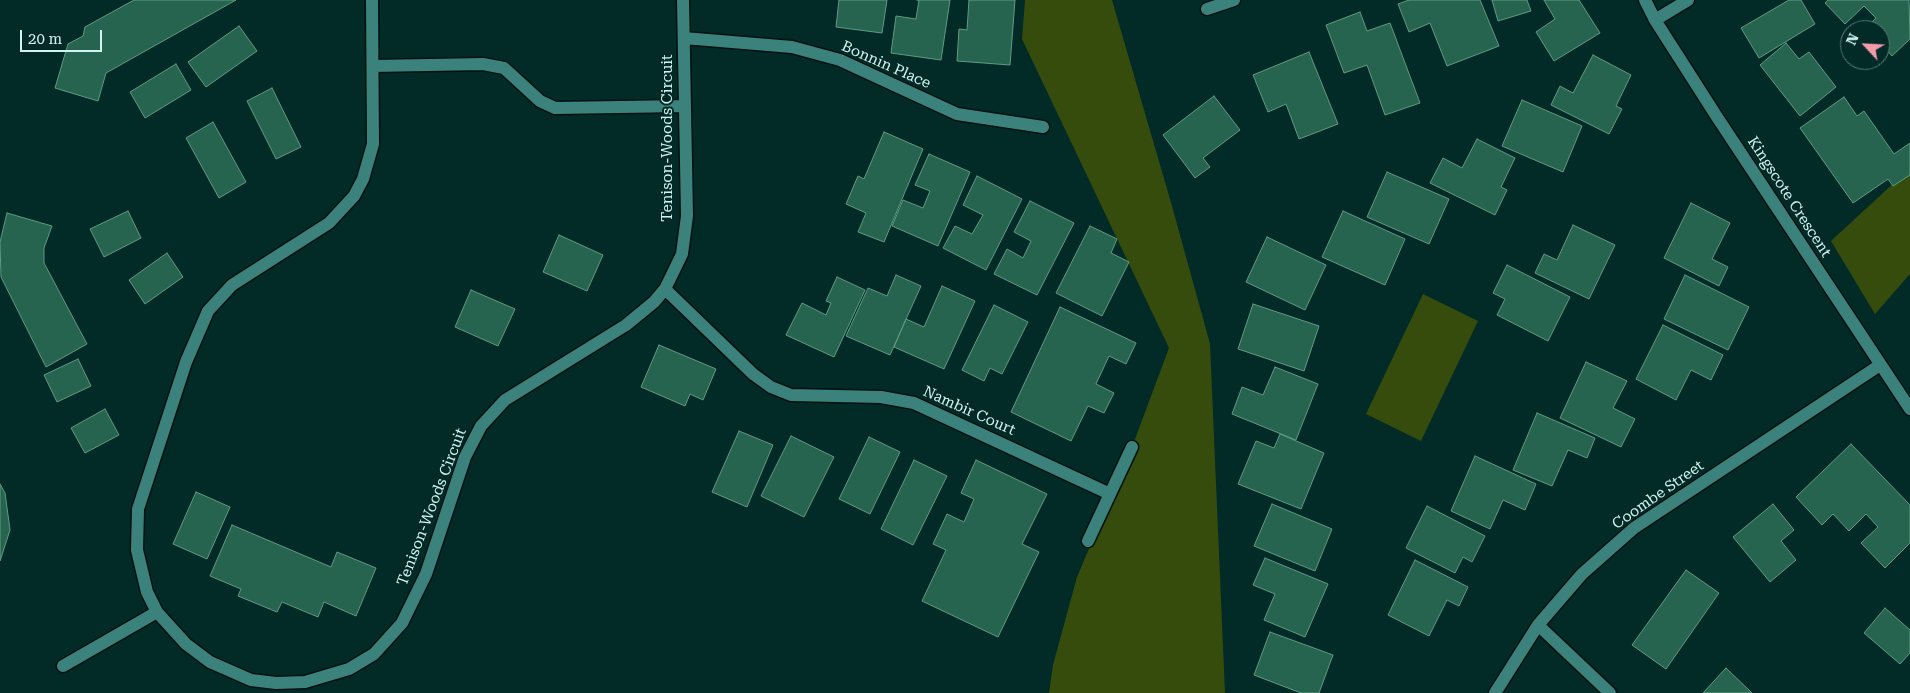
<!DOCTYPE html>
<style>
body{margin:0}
#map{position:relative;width:1910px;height:693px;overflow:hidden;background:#022b28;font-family:"Roboto Serif",serif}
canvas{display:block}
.north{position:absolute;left:1840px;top:20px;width:50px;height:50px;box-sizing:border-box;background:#022b28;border:1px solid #557b78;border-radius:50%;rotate:295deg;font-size:14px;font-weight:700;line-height:20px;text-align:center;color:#d1f4f0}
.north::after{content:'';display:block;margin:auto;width:18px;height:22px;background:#f39aab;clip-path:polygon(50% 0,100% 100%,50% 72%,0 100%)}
.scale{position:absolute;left:20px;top:30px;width:82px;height:22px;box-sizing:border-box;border:2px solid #d1f4f0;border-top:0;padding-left:6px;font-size:15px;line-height:18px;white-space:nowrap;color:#d1f4f0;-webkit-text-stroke:4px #022b28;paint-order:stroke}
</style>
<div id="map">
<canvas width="1910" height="693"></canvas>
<div class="north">N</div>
<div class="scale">20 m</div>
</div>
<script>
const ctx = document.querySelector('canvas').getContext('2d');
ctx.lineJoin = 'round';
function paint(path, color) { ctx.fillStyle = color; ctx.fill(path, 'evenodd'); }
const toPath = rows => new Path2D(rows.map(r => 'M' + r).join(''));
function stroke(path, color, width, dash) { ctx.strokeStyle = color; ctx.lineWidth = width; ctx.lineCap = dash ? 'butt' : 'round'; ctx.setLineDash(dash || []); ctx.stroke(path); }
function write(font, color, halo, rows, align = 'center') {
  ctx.font = font + ' "Roboto Serif",serif'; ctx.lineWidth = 4; ctx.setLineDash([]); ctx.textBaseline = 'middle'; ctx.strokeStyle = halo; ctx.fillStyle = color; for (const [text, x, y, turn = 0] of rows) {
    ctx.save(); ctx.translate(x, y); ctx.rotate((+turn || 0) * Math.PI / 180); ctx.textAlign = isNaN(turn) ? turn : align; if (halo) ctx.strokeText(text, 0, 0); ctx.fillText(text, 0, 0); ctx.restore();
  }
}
paint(toPath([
 [1025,0,1112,0,1172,206,1210,344,1225,693,1049,693,1053,665,1077,577,1132,447,1169,348,1022,39],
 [1910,168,1910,274,1875,314,1831,241],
 [1423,294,1478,321,1421,441,1366,414]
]), '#364c0c');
const building = toPath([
 [134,0,236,0,106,73,98,101,55,88,68,44,83,36,85,27,134,0],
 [839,0,887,0,882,33,836,27,839,0],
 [917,0,950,0,941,60,891,53,896,16,916,19,919,0,917,0],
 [969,0,1015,0,1010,65,957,61,959,29,967,30,969,0],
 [1409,0,1480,0,1499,46,1447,66,1430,23,1409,32,1398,4,1409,0],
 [1492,0,1527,0,1531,11,1498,21,1492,0],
 [1544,0,1579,0,1600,33,1554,61,1536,32,1555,19,1544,0],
 [1789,0,1801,0,1815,24,1759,58,1741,28,1789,0],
 [1828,0,1909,0,1910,39,1892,56,1880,43,1880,30,1868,30,1866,28,1876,18,1864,6,1845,24,1825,3,1828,0],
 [1360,12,1367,31,1390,23,1420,103,1385,115,1367,65,1344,73,1326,25,1360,12],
 [239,26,257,51,206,87,188,62,239,26],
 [1786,43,1799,59,1809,52,1836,87,1800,116,1760,65,1786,43],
 [1309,52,1338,124,1299,139,1286,104,1268,112,1253,75,1309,52],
 [1593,55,1631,75,1616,106,1622,109,1609,134,1551,105,1560,86,1573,93,1593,55],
 [176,64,191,90,145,118,130,92,176,64],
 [272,88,301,147,276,159,247,101,272,88],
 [1214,96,1240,130,1203,158,1210,167,1195,178,1163,135,1214,96],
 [1844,97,1857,116,1864,111,1894,154,1910,143,1910,175,1893,186,1888,179,1853,203,1800,128,1844,97],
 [1522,100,1582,126,1563,172,1502,146,1522,100],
 [213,122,246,182,219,198,186,138,213,122],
 [884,132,923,149,884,242,858,232,866,213,846,204,858,176,864,179,884,132],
 [1477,139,1515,158,1501,187,1507,190,1495,215,1430,183,1443,158,1462,168,1477,139],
 [929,154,970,172,938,246,892,226,903,200,923,208,930,191,915,185,929,154],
 [1387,172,1449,199,1429,244,1367,217,1387,172],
 [977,176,1022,199,986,270,943,248,955,226,972,234,983,215,963,205,977,176],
 [1030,201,1074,223,1037,295,994,274,1007,249,1023,258,1031,241,1014,232,1030,201],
 [1691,203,1730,223,1712,259,1728,267,1719,286,1664,258,1691,203],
 [128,211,141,238,104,257,90,229,128,211],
 [1343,211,1405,239,1385,285,1322,257,1343,211],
 [7,213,52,226,44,248,44,263,87,344,46,367,1,277,0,242,7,213],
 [1573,225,1615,245,1589,299,1535,273,1544,254,1557,260,1573,225],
 [1090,226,1117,239,1111,253,1129,262,1102,316,1056,293,1090,226],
 [559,235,603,255,587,291,543,272,559,235],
 [1267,237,1326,265,1305,310,1246,282,1267,237],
 [167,253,183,277,145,304,129,280,167,253],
 [1507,265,1570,297,1548,341,1497,315,1505,299,1493,293,1507,265],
 [896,275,921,286,890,355,846,336,868,288,887,296,896,275],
 [1685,275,1749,307,1728,350,1664,319,1685,275],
 [837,277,865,290,834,357,786,335,802,303,826,315,831,303,826,301,837,277],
 [942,286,975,301,944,369,894,347,906,319,924,327,942,286],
 [471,290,515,309,498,346,455,327,471,290],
 [1253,304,1319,326,1304,371,1238,349,1253,304],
 [994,305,1028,322,1002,374,990,368,984,381,962,370,994,305],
 [1060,307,1136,343,1126,364,1109,356,1096,384,1114,393,1104,413,1088,406,1071,441,1011,412,1060,307],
 [1663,325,1723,355,1711,380,1691,370,1676,400,1636,379,1663,325],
 [659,345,716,369,703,400,690,394,685,406,641,387,659,345],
 [78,359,91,386,57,402,44,375,78,359],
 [1586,362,1627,381,1613,408,1635,419,1621,447,1560,418,1586,362],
 [1275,367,1318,384,1296,440,1232,414,1242,387,1263,395,1275,367],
 [105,409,119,435,85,453,71,428,105,409],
 [1537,413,1595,438,1587,458,1568,450,1552,486,1513,470,1537,413],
 [739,431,773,445,747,507,712,492,739,431],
 [1280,434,1324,453,1301,509,1238,484,1256,441,1274,448,1280,434],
 [791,436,834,457,804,517,761,496,791,436],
 [869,437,900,452,870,514,839,499,869,437],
 [1851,444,1910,505,1910,543,1885,568,1861,543,1878,527,1866,514,1849,531,1833,514,1822,525,1796,497,1851,444],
 [1475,456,1536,484,1525,510,1503,500,1490,529,1451,511,1475,456],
 [914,460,947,476,913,545,881,529,914,460],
 [976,460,1047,494,1022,544,1039,552,998,637,922,601,946,550,933,544,947,514,964,522,974,499,961,493,976,460],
 [0,484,5,493,10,530,0,561,0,484],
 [196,492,230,507,207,559,173,544,196,492],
 [1272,504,1332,529,1315,571,1254,546,1272,504],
 [1773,504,1794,530,1781,541,1796,560,1770,582,1733,537,1773,504],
 [1427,506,1485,536,1472,562,1463,557,1455,573,1406,548,1427,506],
 [232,525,331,567,337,552,376,568,356,616,324,602,318,617,282,602,277,612,238,596,241,589,210,576,232,525],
 [1265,558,1328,584,1305,637,1264,620,1275,594,1253,585,1265,558],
 [1415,560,1468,587,1459,606,1447,600,1429,636,1388,615,1415,560],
 [1686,570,1719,593,1666,669,1632,645,1686,570],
 [1885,608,1910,630,1910,653,1900,664,1864,633,1885,608],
 [1270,632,1333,655,1319,693,1301,693,1254,675,1270,632],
 [1726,668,1752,693,1703,693,1726,668]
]);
paint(building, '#26644f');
stroke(building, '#5f9b84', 1);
const minor = toPath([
 [372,0,373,144,363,179,354,196,329,223,232,285,208,311,186,362,138,509,137,550,147,592,157,612,186,644,210,662,251,680,276,683,305,682,349,669,374,654,402,623,426,574,465,457,481,426,505,400,626,325,654,302,665,289,682,254,687,216,683,0],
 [1645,0,1655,20,1717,117,1910,409],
 [1207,9,1234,0],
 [1655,20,1688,0],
 [684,38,792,47,840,60,957,114,1043,127],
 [373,66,483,64,504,68,540,101,555,108,685,106],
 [665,289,753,374,771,387,791,395,881,397,914,403,1110,494],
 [1088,541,1132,447],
 [1538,625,1610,693],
 [63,666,157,612],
 [1495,693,1538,625,1582,574,1634,528,1880,365]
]);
stroke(minor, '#001110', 15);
stroke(minor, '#3b827c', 12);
write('15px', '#d1f4f0', '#022b28', [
 ["Bonnin Place",886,65,24],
 ["Tenison-Woods Circuit",668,138,-90],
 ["Kingscote Crescent",1789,197,57],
 ["Nambir Court",969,411,24],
 ["Coombe Street",1658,495,-35],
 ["Tenison-Woods Circuit",432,507,-69]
]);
</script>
